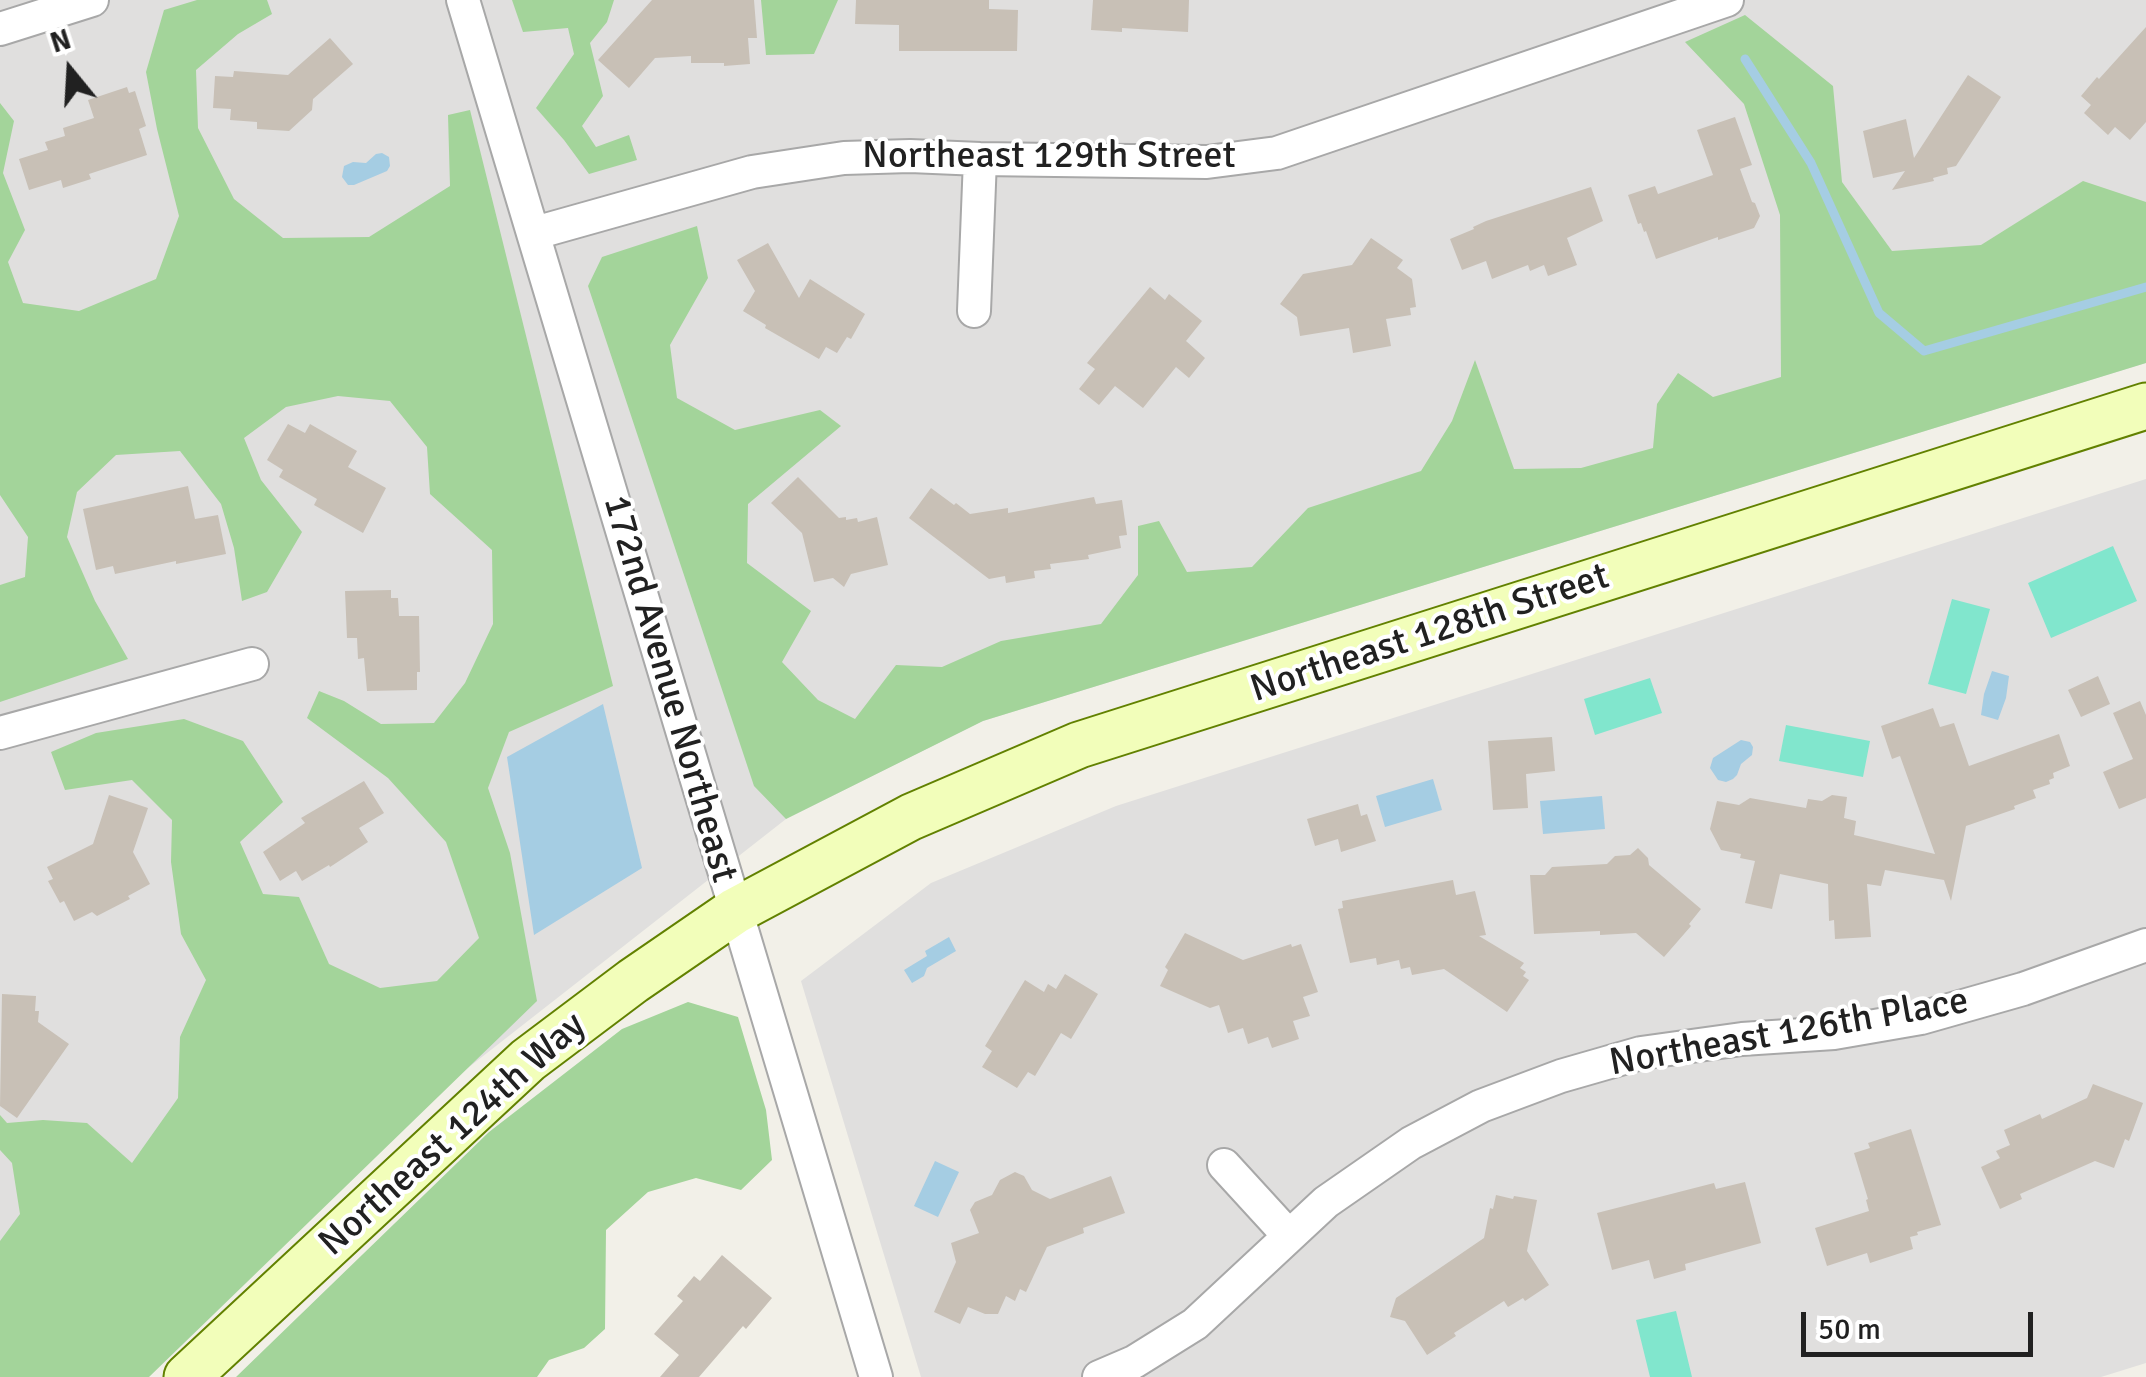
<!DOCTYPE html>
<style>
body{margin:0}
#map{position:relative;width:2146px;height:1377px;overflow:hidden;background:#f2f0e8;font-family:Signika,sans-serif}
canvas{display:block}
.north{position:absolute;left:20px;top:20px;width:100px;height:100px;-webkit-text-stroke:8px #fff;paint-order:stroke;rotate:342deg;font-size:28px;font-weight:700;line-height:40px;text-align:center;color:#212121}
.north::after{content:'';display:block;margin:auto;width:35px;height:45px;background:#212121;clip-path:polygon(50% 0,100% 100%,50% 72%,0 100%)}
.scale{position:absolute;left:1801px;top:1312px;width:232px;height:45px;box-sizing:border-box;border:5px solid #212121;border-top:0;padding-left:12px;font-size:30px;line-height:35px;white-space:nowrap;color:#212121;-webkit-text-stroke:8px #fff;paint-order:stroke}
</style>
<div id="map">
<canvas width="2146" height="1377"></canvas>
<div class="north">N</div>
<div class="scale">50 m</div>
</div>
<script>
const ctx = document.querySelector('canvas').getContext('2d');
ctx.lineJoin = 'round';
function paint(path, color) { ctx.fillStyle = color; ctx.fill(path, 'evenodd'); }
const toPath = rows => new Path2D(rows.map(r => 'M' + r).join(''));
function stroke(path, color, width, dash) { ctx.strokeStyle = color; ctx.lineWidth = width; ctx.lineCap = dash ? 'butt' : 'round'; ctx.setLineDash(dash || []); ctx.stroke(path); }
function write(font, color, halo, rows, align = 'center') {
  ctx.font = font + ' Signika,sans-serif'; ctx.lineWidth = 8; ctx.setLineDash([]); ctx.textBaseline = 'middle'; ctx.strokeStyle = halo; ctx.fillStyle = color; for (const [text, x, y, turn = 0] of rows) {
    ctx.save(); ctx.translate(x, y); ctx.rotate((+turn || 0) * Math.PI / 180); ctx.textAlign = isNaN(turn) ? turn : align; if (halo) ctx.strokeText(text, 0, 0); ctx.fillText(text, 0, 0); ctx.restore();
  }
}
paint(toPath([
 [0,0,2146,0,2146,363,983,721,786,819,73,1377,0,1377],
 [2146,479,2146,1363,2101,1377,921,1377,801,981,931,883,1116,806]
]), '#e0dfde');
paint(toPath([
 [197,0,267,0,272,14,238,34,196,70,198,128,234,199,283,238,369,237,450,186,448,115,470,110,613,686,509,732,488,788,510,853,537,1001,149,1377,0,1377,0,1241,20,1214,12,1163,0,1150,0,1115,7,1123,43,1120,87,1123,132,1163,178,1098,180,1037,206,980,181,934,171,862,172,820,132,780,65,790,51,752,96,733,184,719,243,741,283,802,240,842,263,894,299,897,329,964,380,988,437,981,479,938,446,842,388,778,307,718,319,691,344,701,381,724,434,723,465,683,493,624,492,550,430,494,427,447,390,401,338,396,286,407,244,438,261,480,302,532,267,592,242,601,234,548,221,504,180,451,116,455,77,492,67,537,95,601,128,659,0,702,0,585,25,577,28,537,0,495,0,103,14,121,3,173,25,230,8,262,23,303,79,311,156,279,179,216,157,129,146,72,164,10],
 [512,0,614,0,607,22,590,43,603,96,582,126,596,147,629,135,637,160,589,174,564,140,536,108,574,54,568,28,523,32],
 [761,0,838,0,814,54,766,55],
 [1745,15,1833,86,1842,182,1892,251,1981,245,2083,181,2146,202,2146,363,983,721,786,819,754,786,588,286,602,257,697,226,708,278,670,345,677,398,735,430,820,410,841,426,748,504,747,563,811,611,782,662,818,700,855,719,896,665,942,667,1001,641,1101,624,1138,575,1138,526,1159,521,1187,572,1252,567,1308,508,1421,471,1452,421,1475,360,1514,469,1581,468,1653,448,1657,404,1678,373,1713,397,1781,377,1780,215,1744,104,1685,42],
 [688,1002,738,1017,766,1110,772,1160,741,1190,696,1178,648,1192,606,1230,605,1329,584,1348,549,1360,537,1377,236,1377,489,1132,622,1029]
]), '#a3d49a');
paint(toPath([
 [2113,546,2137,601,2051,638,2028,583],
 [1952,599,1990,609,1966,694,1928,684],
 [1650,678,1662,713,1595,735,1584,699],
 [1786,725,1870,741,1863,777,1779,761],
 [1676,1311,1692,1377,1650,1377,1636,1320]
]), '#81e6cd');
paint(toPath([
 [376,154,382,153,389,157,390,166,387,171,354,185,348,185,342,177,344,166,353,162,366,163],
 [1992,671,2009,676,2006,698,1998,720,1981,715,1984,694],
 [603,704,642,868,534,935,507,757],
 [1741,740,1750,742,1753,747,1752,755,1741,764,1737,775,1733,779,1726,782,1718,780,1710,768,1713,758],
 [1433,779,1442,810,1385,827,1376,796],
 [1602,796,1605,829,1543,834,1540,801],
 [949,937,956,951,927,968,924,976,912,983,904,970,927,956,925,951],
 [935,1161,959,1172,938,1217,914,1206]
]), '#a5cde3');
stroke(toPath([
 [1745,59,1811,163,1879,313,1924,351,2146,287]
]), '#a5cde3', 9);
paint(toPath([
 [652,0,754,0,757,38,748,38,750,64,724,66,724,63,691,63,691,56,655,58,629,88,598,60],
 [856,0,989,0,989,9,1018,10,1017,51,899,51,899,25,855,24],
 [1093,0,1189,0,1188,32,1122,28,1122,32,1091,30],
 [2146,27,2146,122,2130,140,2115,127,2108,135,2084,113,2091,105,2081,96,2097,77,2099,79],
 [330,38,353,64,313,99,312,110,289,131,257,129,257,122,230,120,231,109,213,108,215,76,233,77,234,71,288,75],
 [1968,75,2001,97,1956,166,1947,168,1948,174,1933,178,1934,181,1892,190,1905,171,1873,178,1863,131,1906,119,1914,158],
 [127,87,129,93,135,91,146,126,139,129,147,155,89,174,91,179,63,188,61,180,29,190,19,159,48,150,45,142,65,136,63,128,94,118,88,100],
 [1735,117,1752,165,1740,169,1752,202,1755,203,1760,216,1754,228,1718,240,1718,237,1656,259,1646,231,1644,232,1641,223,1638,224,1628,195,1655,186,1658,194,1713,175,1697,130],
 [1591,187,1603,221,1567,238,1577,265,1548,276,1544,265,1530,271,1528,265,1492,279,1486,261,1462,270,1450,239,1474,229,1473,227,1486,221],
 [1371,238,1403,260,1397,268,1412,279,1416,307,1410,308,1411,315,1386,319,1391,346,1353,353,1349,328,1300,336,1297,317,1280,304,1303,274,1352,265],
 [768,243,799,298,810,279,865,314,851,339,847,337,837,353,826,347,819,359,765,328,766,325,743,311,755,291,737,260],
 [1150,287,1165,300,1169,294,1202,321,1186,341,1205,358,1189,378,1176,367,1143,408,1115,386,1099,405,1079,389,1095,369,1087,363],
 [288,424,305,433,310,424,357,451,348,467,386,488,363,533,314,505,317,499,279,477,283,470,267,460],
 [798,477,839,518,846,517,846,520,857,518,858,522,877,517,888,565,851,574,844,587,833,578,814,582,802,533,771,503],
 [188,486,195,519,218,515,226,554,176,564,176,561,115,574,113,566,96,570,83,509],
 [931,488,954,505,956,503,970,514,1008,508,1008,513,1094,497,1096,504,1122,500,1127,535,1119,536,1121,548,1088,555,1089,559,1050,564,1051,569,1034,571,1035,578,1006,583,1005,576,989,579,909,518],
 [391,590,391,598,398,598,399,616,419,616,420,672,417,672,417,690,367,691,364,658,358,659,357,638,347,638,345,591],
 [2098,676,2110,704,2081,717,2068,690],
 [2140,701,2146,715,2146,798,2119,809,2103,772,2133,759,2113,713],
 [1933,708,1940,727,1954,723,1969,766,2059,734,2070,766,2053,773,2054,778,2049,780,2050,784,2033,790,2036,798,2014,806,2015,809,1966,826,1951,901,1944,880,1885,870,1881,886,1867,884,1871,937,1835,939,1834,920,1829,921,1828,884,1780,874,1772,909,1745,903,1755,861,1740,858,1741,854,1721,850,1710,829,1717,801,1739,805,1750,798,1806,808,1808,799,1822,801,1832,795,1847,797,1844,818,1856,821,1854,835,1935,854,1900,756,1892,759,1881,726],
 [1552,737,1555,771,1526,774,1528,808,1493,810,1488,741],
 [364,781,384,813,359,828,368,842,330,867,329,865,302,881,296,871,280,881,263,852,305,823,301,818],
 [109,795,148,808,133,852,150,884,128,896,130,899,97,916,92,912,74,921,64,901,60,903,48,881,53,879,47,867,93,844],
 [1358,804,1361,816,1367,814,1376,841,1341,852,1338,839,1315,846,1307,819],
 [1638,848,1648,858,1649,865,1701,909,1689,924,1691,926,1664,957,1636,933,1600,935,1600,931,1534,934,1530,875,1545,875,1552,867,1607,864,1615,856,1630,855],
 [1453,880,1456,895,1475,891,1486,935,1479,936,1524,963,1520,968,1526,972,1523,976,1529,980,1507,1012,1444,969,1412,975,1410,967,1401,969,1399,960,1377,965,1376,958,1350,963,1338,909,1343,908,1342,901],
 [1185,933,1243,960,1291,944,1292,947,1301,944,1318,992,1303,997,1310,1016,1293,1021,1299,1039,1272,1048,1268,1037,1248,1044,1243,1028,1228,1033,1219,1005,1210,1008,1160,986,1168,970,1165,967],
 [1065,974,1098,994,1071,1039,1061,1033,1035,1076,1028,1072,1017,1088,982,1067,992,1051,985,1046,1025,980,1044,992,1048,984,1056,989],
 [2,994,36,996,35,1011,39,1011,38,1022,69,1044,17,1118,0,1106],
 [2093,1084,2143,1103,2129,1141,2125,1139,2114,1168,2095,1161,2020,1194,2022,1199,2000,1209,1981,1167,2000,1158,1996,1151,2010,1145,2004,1130,2040,1114,2042,1119,2087,1098],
 [1911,1129,1941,1225,1917,1232,1918,1235,1910,1237,1913,1249,1870,1263,1867,1253,1827,1266,1815,1228,1869,1211,1866,1200,1868,1199,1854,1153,1870,1148,1868,1143],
 [1015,1172,1024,1176,1032,1190,1050,1199,1111,1176,1125,1213,1083,1228,1084,1233,1047,1247,1026,1292,1020,1289,1015,1301,1006,1296,998,1314,985,1314,968,1307,960,1324,934,1312,956,1262,951,1243,979,1233,970,1210,975,1202,992,1195,1000,1180],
 [1745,1182,1761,1243,1685,1264,1686,1270,1654,1279,1649,1260,1612,1270,1597,1213,1714,1183,1716,1189],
 [1496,1195,1513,1199,1514,1196,1537,1200,1527,1251,1549,1285,1525,1301,1523,1298,1508,1307,1504,1301,1454,1333,1456,1336,1427,1355,1405,1321,1390,1317,1396,1298,1484,1238,1490,1208,1493,1209],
 [722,1255,772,1298,746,1329,743,1326,699,1377,660,1377,679,1355,654,1334,683,1301,677,1296,694,1276,700,1281]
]), '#c8c0b6');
const street = toPath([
 [463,0,876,1377],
 [0,29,92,0],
 [535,233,752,172,844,158,910,156,980,159,1207,162,1277,153,1727,0],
 [974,311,980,159],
 [0,733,252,664],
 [1224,1165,1289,1236],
 [1099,1377,1134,1362,1195,1324,1326,1202,1411,1143,1481,1106,1561,1076,1641,1053,1742,1039,1834,1033,1921,1018,2023,989,2146,945]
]);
const secondary = toPath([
 [187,1377,528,1060,633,981,735,911,911,817,1079,745,2146,406]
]);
stroke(street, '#a8a8a8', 36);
stroke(secondary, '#628100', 49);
stroke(street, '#fff', 32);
stroke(secondary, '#f2feba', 45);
write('38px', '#212121', '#fff', [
 ["Northeast 129th Street",1049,157],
 ["Northeast 128th Street",1430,634,-18],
 ["172nd Avenue Northeast",669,689,74],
 ["Northeast 126th Place",1789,1033,-10],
 ["Northeast 124th Way",453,1135,-42]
]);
</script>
